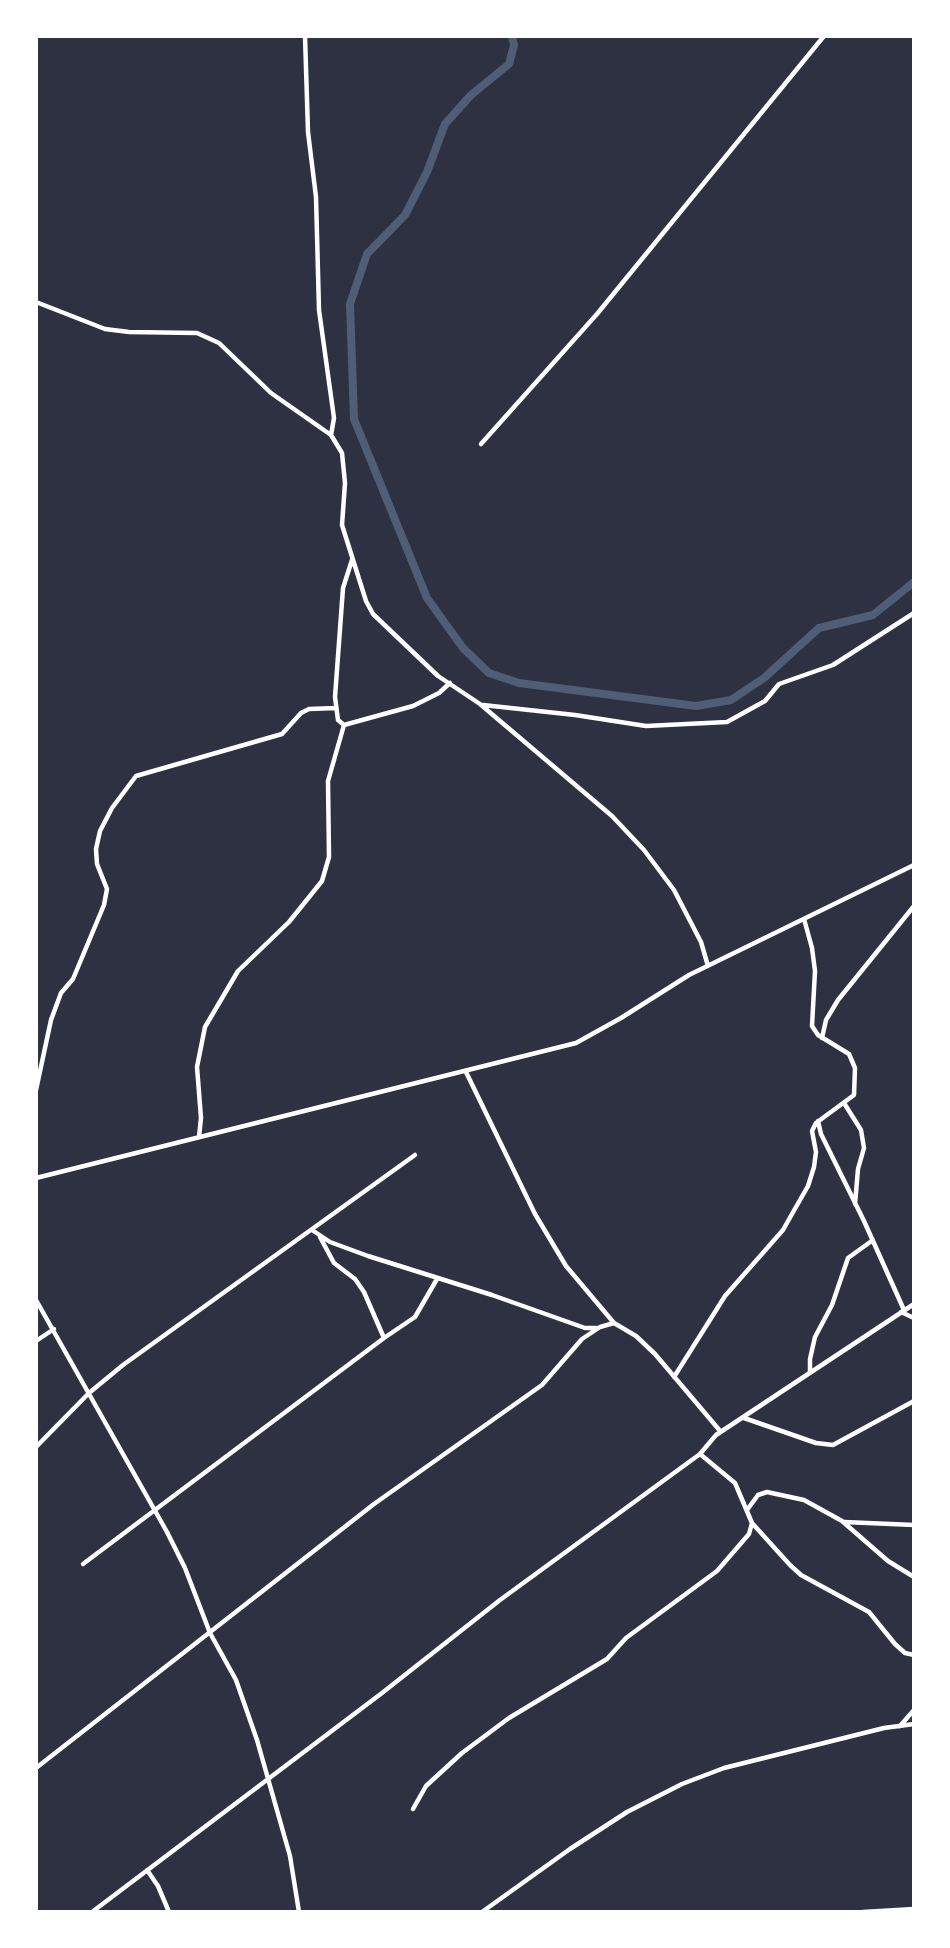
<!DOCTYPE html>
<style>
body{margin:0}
#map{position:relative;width:950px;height:1948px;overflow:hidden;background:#2d3142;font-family:Lato,sans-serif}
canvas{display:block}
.frame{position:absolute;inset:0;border:38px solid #fff;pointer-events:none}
</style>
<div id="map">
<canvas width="950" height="1948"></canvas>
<div class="frame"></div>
</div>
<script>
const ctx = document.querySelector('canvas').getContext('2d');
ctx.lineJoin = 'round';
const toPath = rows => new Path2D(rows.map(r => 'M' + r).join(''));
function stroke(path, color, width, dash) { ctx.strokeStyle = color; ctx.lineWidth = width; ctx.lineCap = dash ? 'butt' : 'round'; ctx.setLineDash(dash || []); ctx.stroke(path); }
stroke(toPath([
 [512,36,514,45,509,64,471,95,445,124,427,172,405,215,367,254,350,304,354,419,427,598,463,648,489,673,519,683,696,706,731,700,764,678,819,628,873,615,914,582]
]), '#4f5d75', 8);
stroke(toPath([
 [305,36,308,132,316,197,319,310,334,418,331,435,342,453,345,483,342,525,366,601,373,614,438,676,480,704,612,816,644,850,674,890,701,942,708,966],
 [36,302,105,329,129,332,197,333,219,343,271,393,331,435],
 [481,444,597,314,824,36],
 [483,705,575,715,646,726,727,722,765,701,779,684,833,665,914,613],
 [344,725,338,720,335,697,343,588,352,560],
 [344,725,413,706,439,693,450,683],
 [822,1038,826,1020,838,1000,914,906],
 [466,1072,535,1214,566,1266,614,1323,636,1336,655,1354,721,1432],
 [36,1090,51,1020,61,993,73,979,104,905,107,889,97,864,96,849,100,831,112,808,136,776,282,734,301,713,309,709,336,708],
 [844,1103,861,1130,864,1148,858,1169,855,1204],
 [818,1121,821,1134,864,1221,904,1310],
 [199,1137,201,1118,197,1067,205,1027,238,971,289,922,322,881,329,857,328,781,344,725],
 [36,1178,576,1043,621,1018,689,975,914,865],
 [312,1230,330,1242,368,1256,492,1295,585,1328,597,1328],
 [36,1300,167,1532,185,1568,210,1633,236,1680,257,1740,290,1856,299,1912],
 [901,1312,914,1318],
 [384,1338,415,1317,437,1279],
 [36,1341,54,1329],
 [810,1373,810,1359,815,1337,832,1305,848,1258,873,1240],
 [674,1377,725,1296,783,1230,792,1214,808,1186,814,1167,816,1152,812,1131,816,1123,854,1095,855,1068,849,1054,818,1035,812,1026,815,971,812,948,804,919],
 [744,1418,816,1443,833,1445,914,1401],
 [36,1447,89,1393,123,1365,415,1155],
 [700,1454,735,1483,752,1523,790,1565,801,1575,869,1612,895,1644,905,1653,914,1655],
 [747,1510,758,1495,767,1492,804,1500,842,1521,888,1561,914,1577],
 [844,1522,914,1525],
 [83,1564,384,1338,364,1292,355,1279,334,1263,320,1237],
 [900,1726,914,1710],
 [36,1768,374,1504,542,1385,582,1339,600,1327,614,1323],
 [413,1809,426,1786,462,1753,509,1718,607,1659,626,1638,717,1571,749,1534,752,1523],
 [147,1870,158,1886,169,1912],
 [92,1912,382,1693,500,1600,700,1454,716,1435,914,1304],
 [482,1912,570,1849,627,1812,682,1784,724,1768,884,1728,914,1724],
 [863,1912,914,1909]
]), '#fff', 4.5);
</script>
